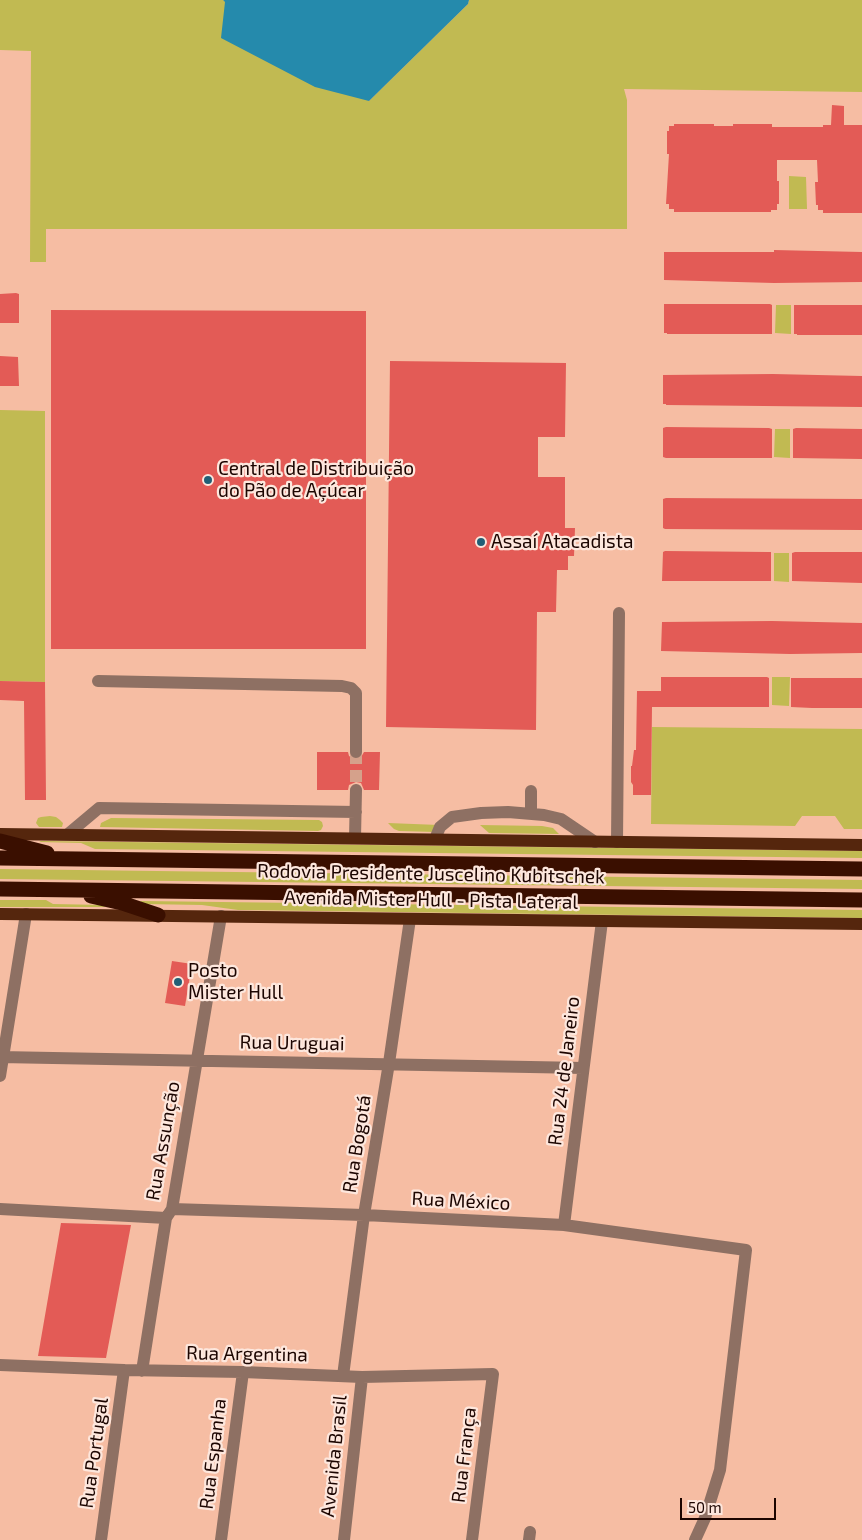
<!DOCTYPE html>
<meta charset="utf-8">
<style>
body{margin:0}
#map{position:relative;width:862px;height:1540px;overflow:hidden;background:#f6bda3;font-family:"Exo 2",sans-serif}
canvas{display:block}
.scale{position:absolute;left:680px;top:1498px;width:96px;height:22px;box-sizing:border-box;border:2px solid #1c0500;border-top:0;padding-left:6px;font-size:15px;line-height:18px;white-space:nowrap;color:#1c0500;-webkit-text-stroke:4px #fde7dd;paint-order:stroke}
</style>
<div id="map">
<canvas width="862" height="1540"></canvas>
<div class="scale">50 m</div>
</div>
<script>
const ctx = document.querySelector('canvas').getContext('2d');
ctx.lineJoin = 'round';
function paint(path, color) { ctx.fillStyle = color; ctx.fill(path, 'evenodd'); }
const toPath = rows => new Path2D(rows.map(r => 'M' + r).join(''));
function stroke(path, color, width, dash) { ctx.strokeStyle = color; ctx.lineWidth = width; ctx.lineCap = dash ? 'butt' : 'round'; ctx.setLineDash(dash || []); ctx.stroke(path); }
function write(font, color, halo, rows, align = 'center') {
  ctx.font = font + ' "Exo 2",sans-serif'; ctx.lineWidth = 4.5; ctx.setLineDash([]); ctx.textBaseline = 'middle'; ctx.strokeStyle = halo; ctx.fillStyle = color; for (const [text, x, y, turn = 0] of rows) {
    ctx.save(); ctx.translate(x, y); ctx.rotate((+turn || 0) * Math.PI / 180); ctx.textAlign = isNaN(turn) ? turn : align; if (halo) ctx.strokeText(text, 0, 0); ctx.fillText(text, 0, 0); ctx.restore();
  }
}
paint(toPath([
 [0,0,223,0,369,101,468,4,469,0,862,0,862,92,624,89,627,100,627,229,46,229,46,262,30,262,31,51,0,50],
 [789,176,806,177,807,209,789,209],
 [776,305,791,305,791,334,775,333],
 [0,410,45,411,45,682,0,681],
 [775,429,790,429,790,458,774,457],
 [774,553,789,553,789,582,774,581],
 [772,677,790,677,789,706,772,705],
 [652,727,862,729,862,829,844,829,835,816,802,816,795,826,651,824],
 [50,816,56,817,60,820,63,823,62,827,39,827,36,823,38,818,41,817],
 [111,818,319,820,322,822,323,826,321,830,318,831,100,827,101,823],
 [388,823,439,825,435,832,399,831,394,829],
 [480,825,542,826,553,828,559,834,489,833],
 [41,841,862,851,862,858,95,849,81,843,39,842],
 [0,869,862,880,862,889,0,879],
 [0,900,46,900,53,904,103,905,106,907,0,907],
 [141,901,862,910,862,918,238,910,202,905,144,904,139,903]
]), '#c1ba52');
paint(toPath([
 [223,0,469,0,468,4,369,101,315,87,221,38,225,2]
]), '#258aac');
paint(toPath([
 [832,105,844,106,844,125,862,125,862,213,823,213,823,210,818,210,818,205,816,205,815,182,818,182,817,160,777,160,777,181,779,181,779,204,777,204,777,210,771,210,771,212,674,212,674,209,669,209,669,204,666,204,669,154,667,154,667,131,669,131,669,126,674,126,674,124,714,124,714,126,733,126,733,124,772,124,772,127,823,127,823,125,831,125],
 [774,250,862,252,862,282,774,283,664,280,664,252,774,252],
 [16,293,19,294,19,323,0,323,0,294],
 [664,304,770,304,772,305,772,334,667,334,667,333,664,333],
 [794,305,862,305,862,335,797,335,797,334,794,334],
 [51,310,366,311,366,649,51,649],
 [0,356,18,357,19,386,0,386],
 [390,361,566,363,565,437,538,437,538,477,565,477,565,528,575,528,574,556,568,556,568,570,557,570,556,612,537,612,536,730,386,727],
 [773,374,862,376,862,407,666,405,666,404,663,404,663,375],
 [666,427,769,428,772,429,772,458,666,458,663,457,663,428],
 [796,428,862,429,862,459,793,458,793,429],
 [666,498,862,499,862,530,665,529,663,528,663,499],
 [665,551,768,552,771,552,771,581,662,581,663,552],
 [795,552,862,552,862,583,792,581,792,553],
 [772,621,862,623,862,653,790,654,661,651,662,622],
 [661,677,767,677,769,678,769,707,652,707,651,795,633,795,633,785,631,782,631,766,632,766,634,750,636,750,637,691,661,691],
 [791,678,862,678,862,708,812,708,791,707],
 [0,681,45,682,46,800,25,800,24,701,0,700],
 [317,752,348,752,349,756,356,760,360,759,364,752,380,752,379,790,364,790,361,783,356,782,349,785,348,790,317,790],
 [172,961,192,964,185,1006,165,1003],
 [61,1223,131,1225,106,1358,38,1356]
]), '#e35b56');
stroke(toPath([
 [356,752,356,790]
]), '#d5a18b', 12, [12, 6]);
stroke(toPath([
 [98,681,342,686,351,688,356,693,356,752],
 [531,791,531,814],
 [68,834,99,808,356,812],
 [355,838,356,790],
 [435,839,440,827,452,817,481,813,508,812,544,815,561,819,595,842],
 [617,842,619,613],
 [0,1057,583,1068],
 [0,1076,26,914],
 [0,1209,166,1218],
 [172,1209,364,1215,564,1225,746,1250,720,1470,705,1518,695,1540],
 [564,1225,602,921],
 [0,1365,124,1370,243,1372,362,1377,493,1374,472,1540],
 [142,1371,166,1218,172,1209,221,916],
 [343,1376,364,1215,389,1063,410,919],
 [101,1540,124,1370],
 [221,1540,243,1372],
 [344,1540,362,1377],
 [529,1540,530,1532]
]), '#8e7063', 12);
stroke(toPath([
 [0,834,862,845],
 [0,914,862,924]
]), '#55260d', 12);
stroke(toPath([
 [0,841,47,853],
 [0,858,862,869],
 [0,889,862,900],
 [91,896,122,903,158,915]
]), '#3a0f00', 15);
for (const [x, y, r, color] of [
 [208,480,5,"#215f76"],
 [481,542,5,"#215f76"],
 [178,982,5,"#215f76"]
]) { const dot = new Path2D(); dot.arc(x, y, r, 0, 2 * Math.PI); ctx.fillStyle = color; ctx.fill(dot); stroke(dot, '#fde7dd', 2); }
write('19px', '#1c0500', '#fde7dd', [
 ["Central de Distribuição",218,469],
 ["do Pão de Açúcar",218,491],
 ["Assaí Atacadista",491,542],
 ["Posto",188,971],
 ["Mister Hull",188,993]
], 'left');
write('19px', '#1c0500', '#fde7dd', [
 ["Rodovia Presidente Juscelino Kubitschek",431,874,1],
 ["Avenida Mister Hull - Pista Lateral",431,900,1],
 ["Rua Uruguai",292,1043,1],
 ["Rua 24 de Janeiro",564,1071,-83],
 ["Rua Assunção",163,1141,-80],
 ["Rua Bogotá",357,1144,-81],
 ["Rua México",461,1201,3],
 ["Rua Argentina",247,1354,1],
 ["Rua Portugal",94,1453,-82],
 ["Rua Espanha",213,1454,-83],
 ["Rua França",464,1455,-83],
 ["Avenida Brasil",334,1456,-84]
]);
</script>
